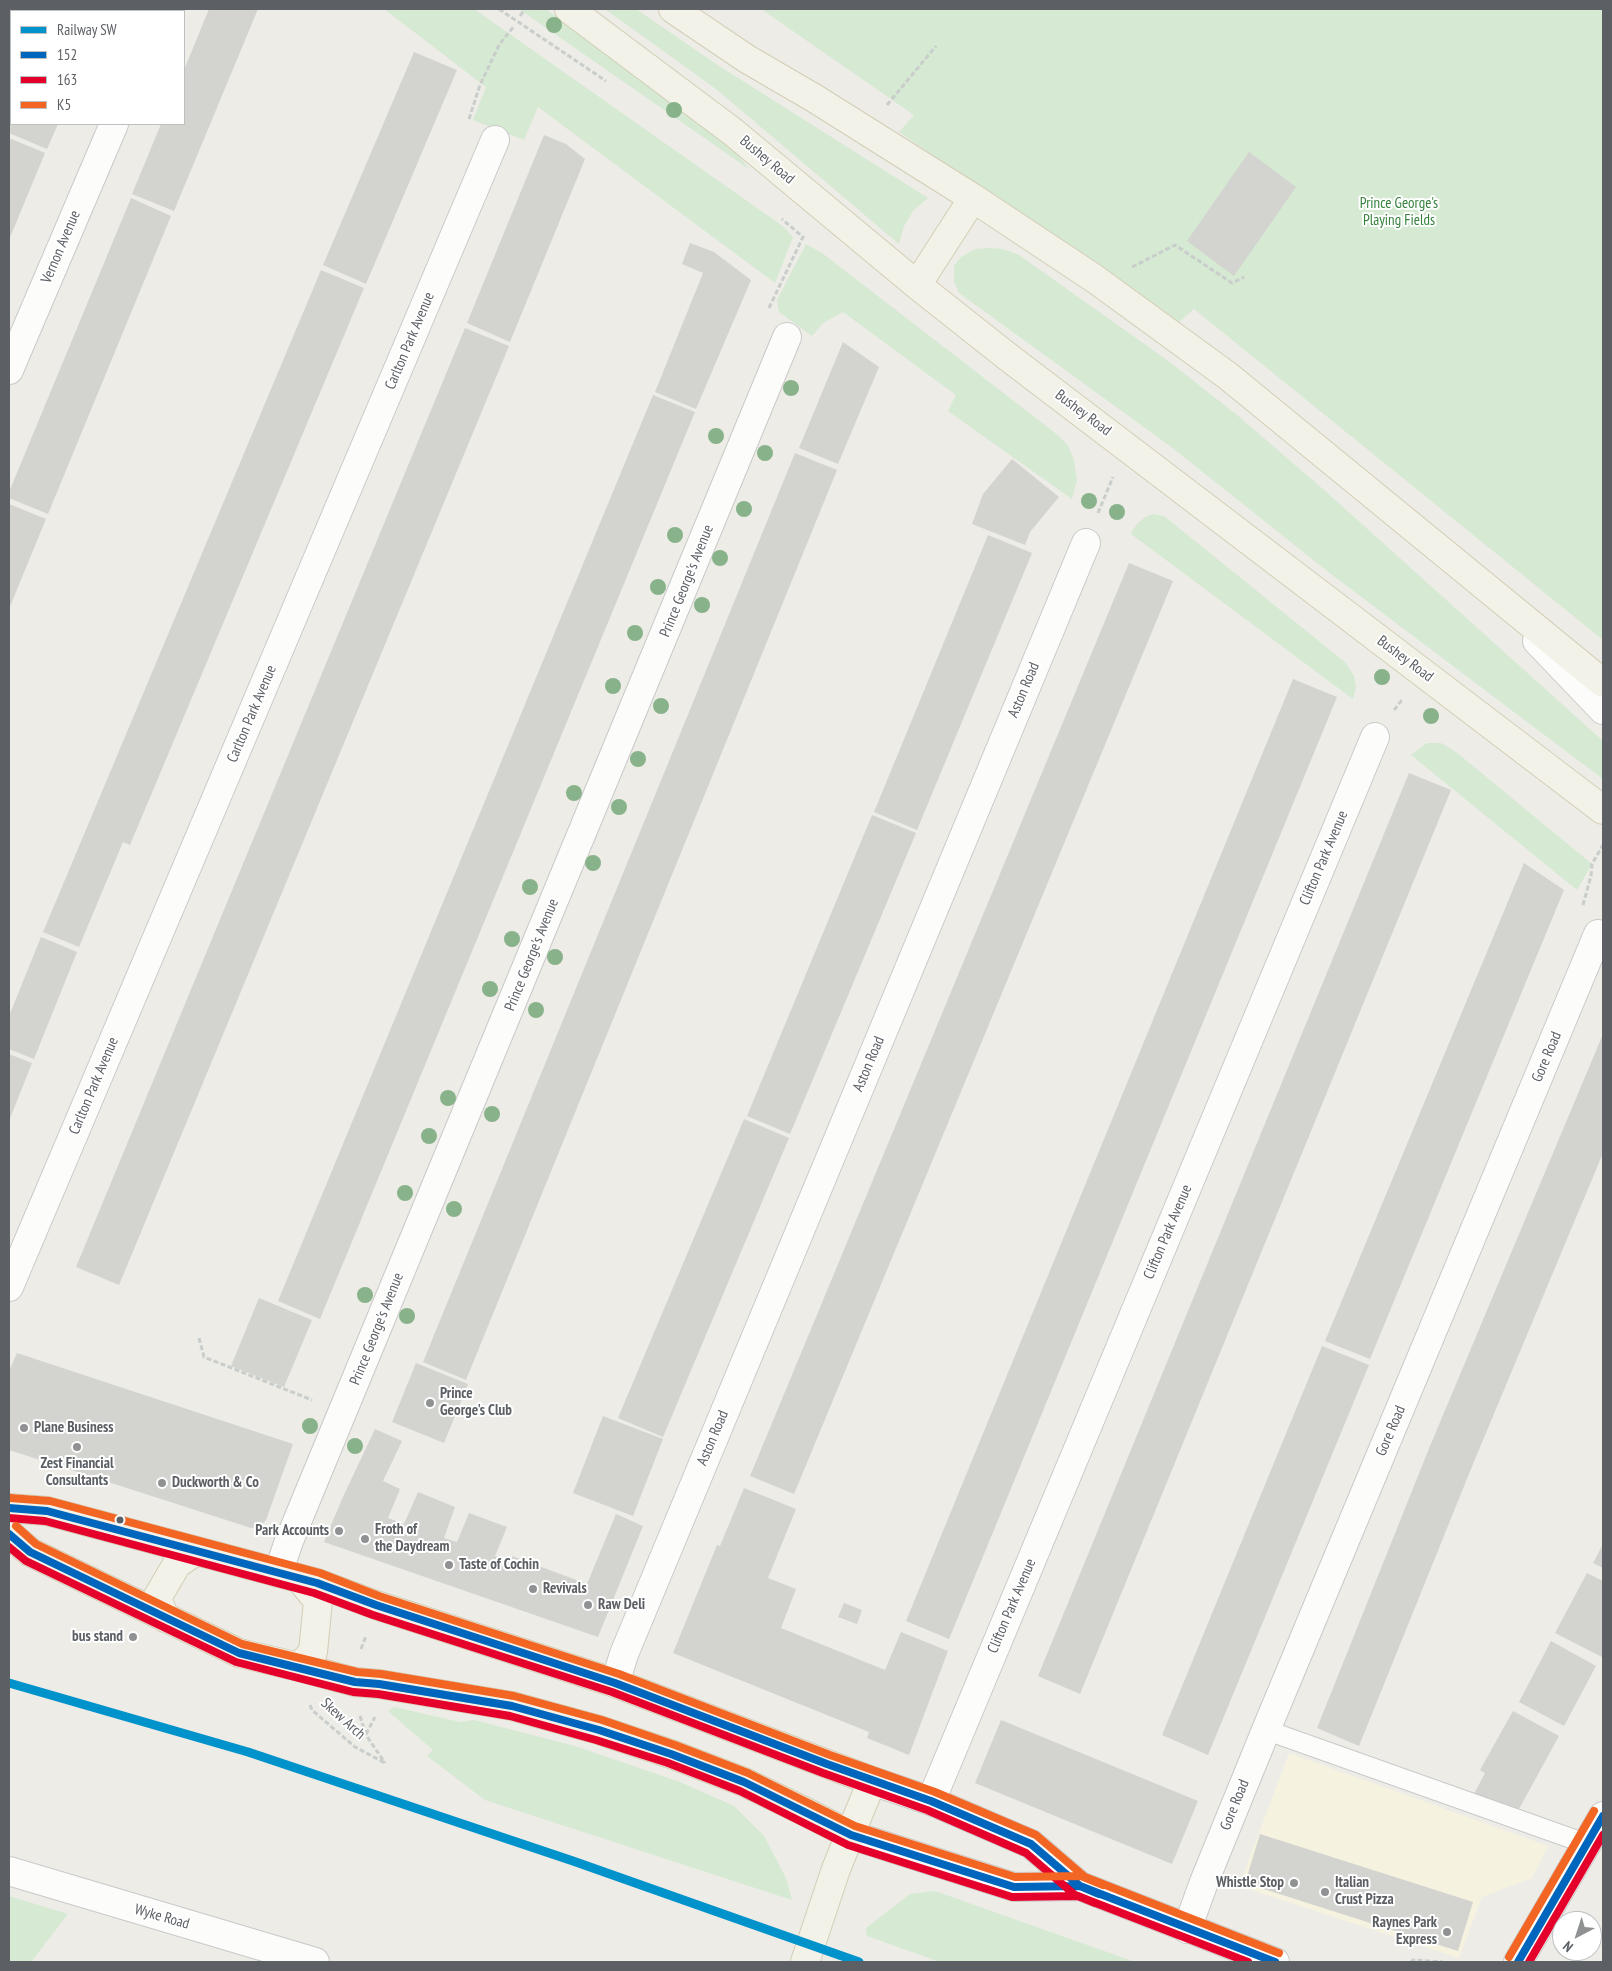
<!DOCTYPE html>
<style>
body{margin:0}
#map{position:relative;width:1612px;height:1971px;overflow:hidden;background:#edece7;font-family:"PT Sans Narrow",sans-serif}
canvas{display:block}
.frame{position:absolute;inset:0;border:10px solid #5c6065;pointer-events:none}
.legend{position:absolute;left:10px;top:10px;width:175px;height:115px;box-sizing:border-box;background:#fff;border:1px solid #bebfc1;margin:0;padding:6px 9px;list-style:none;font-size:15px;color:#5c6065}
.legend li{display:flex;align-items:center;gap:10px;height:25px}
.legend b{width:25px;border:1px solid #bebfc1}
.north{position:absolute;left:1552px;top:1911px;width:50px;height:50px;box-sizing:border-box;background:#fff;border:1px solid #bebfc1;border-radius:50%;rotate:220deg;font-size:14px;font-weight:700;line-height:20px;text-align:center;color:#5c6065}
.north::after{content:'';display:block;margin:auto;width:18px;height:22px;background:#8f9192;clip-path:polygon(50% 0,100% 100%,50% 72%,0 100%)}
</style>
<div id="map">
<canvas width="1612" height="1971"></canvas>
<div class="frame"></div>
<ul class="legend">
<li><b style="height:6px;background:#0092cb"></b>Railway SW</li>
<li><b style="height:6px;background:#0065bd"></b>152</li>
<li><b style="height:6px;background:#e4002b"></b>163</li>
<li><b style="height:6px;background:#f26522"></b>K5</li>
</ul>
<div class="north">N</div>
</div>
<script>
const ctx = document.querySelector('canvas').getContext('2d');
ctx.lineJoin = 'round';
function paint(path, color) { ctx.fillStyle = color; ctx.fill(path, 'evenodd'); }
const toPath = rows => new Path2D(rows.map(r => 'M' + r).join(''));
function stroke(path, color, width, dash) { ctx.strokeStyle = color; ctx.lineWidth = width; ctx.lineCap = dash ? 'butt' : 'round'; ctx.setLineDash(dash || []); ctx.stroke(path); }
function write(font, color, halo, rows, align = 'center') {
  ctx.font = font + ' "PT Sans Narrow",sans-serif'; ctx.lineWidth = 4; ctx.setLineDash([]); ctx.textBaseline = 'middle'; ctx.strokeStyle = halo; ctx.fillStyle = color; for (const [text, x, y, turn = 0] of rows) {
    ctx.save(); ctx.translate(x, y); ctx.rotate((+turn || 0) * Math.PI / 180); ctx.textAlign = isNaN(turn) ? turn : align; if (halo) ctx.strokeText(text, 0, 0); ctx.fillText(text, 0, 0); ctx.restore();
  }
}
paint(toPath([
 [1289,1753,1548,1846,1532,1878,1482,1897,1459,1958,1239,1886]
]), '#f6f2e0');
paint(toPath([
 [384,9,473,9,477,11,784,227,793,237,775,283,538,107,524,140,473,120,486,87],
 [519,9,546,9,731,145,749,169],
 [605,9,636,9,719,66,928,198,913,211,904,226,899,244,716,89],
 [761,9,1603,9,1603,640,1194,309,1178,323,899,132,914,115],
 [806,244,822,253,1054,432,1067,444,1074,460,1077,480,1072,499,948,411,956,395,843,312,823,323,812,336,779,312,777,300],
 [989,248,1003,249,1019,255,1167,360,1237,415,1323,489,1603,741,1603,779,1331,574,1170,446,959,293,954,281,954,266,961,257,975,249],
 [1153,514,1164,516,1346,663,1354,676,1356,687,1353,699,1131,534,1136,525,1145,517],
 [1427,743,1441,743,1456,752,1592,864,1577,890,1411,755],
 [394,1707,460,1722,474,1720,575,1746,680,1782,734,1806,764,1836,786,1878,792,1900,485,1800,427,1756,433,1750,388,1711],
 [935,1891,1135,1962,940,1962,867,1936,866,1928,910,1894],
 [9,1896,68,1914,31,1962,9,1962]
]), '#d5e9d3');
paint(toPath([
 [58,9,106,9,105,11,57,11],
 [209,9,258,9,174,211,132,194,161,124,184,124,184,70],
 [414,52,457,70,366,284,323,265],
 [11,120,11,124,58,124,47,149,9,133],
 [544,135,566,144,585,159,510,342,467,323],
 [9,138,45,153,9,240],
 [1249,152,1296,187,1234,276,1187,241],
 [131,198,171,216,48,514,9,498,9,492],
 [690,243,714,252,751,280,696,409,655,392,703,273,682,264],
 [321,270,364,288,130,845,123,842,79,947,43,932],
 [465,328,509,346,119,1285,76,1267],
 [843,342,879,367,838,464,799,448],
 [653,395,695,412,320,1319,278,1301],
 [795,453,837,470,466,1380,423,1362],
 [1012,459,1059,497,1030,532,1025,545,972,524,983,494],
 [9,504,46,519,9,609],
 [988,535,1032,553,917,830,874,812],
 [1129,563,1173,581,794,1494,750,1476],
 [1293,679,1337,697,949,1639,906,1621],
 [1409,773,1451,790,1080,1694,1038,1676],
 [872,815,916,833,790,1134,747,1116],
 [1524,863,1564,890,1370,1359,1325,1341],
 [41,937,77,952,34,1059,9,1049,9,1016],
 [1603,1034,1603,1153,1473,1464,1359,1746,1317,1728,1430,1446],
 [9,1054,32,1063,9,1121],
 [744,1119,789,1138,663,1437,618,1418],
 [259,1298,312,1320,284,1387,231,1366],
 [1322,1346,1369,1365,1208,1755,1162,1735],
 [17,1353,293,1444,266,1520,260,1527,251,1528,9,1450,9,1371],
 [416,1363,468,1384,444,1443,392,1422],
 [603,1416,663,1439,633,1516,573,1493],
 [375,1429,402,1441,383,1481,400,1489,388,1518,404,1524,418,1492,455,1507,444,1538,457,1542,469,1513,507,1527,495,1556,510,1561,512,1556,587,1584,616,1514,643,1526,598,1637,324,1542,342,1499],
 [744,1488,796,1509,768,1578,796,1589,781,1628,885,1670,901,1632,948,1651,909,1755,867,1738,869,1732,673,1653,717,1545,720,1546],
 [1603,1544,1603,1568,1593,1563],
 [1587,1573,1603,1581,1603,1654,1602,1657,1555,1633],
 [844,1603,862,1610,857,1624,838,1617],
 [1551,1641,1596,1666,1564,1726,1519,1702],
 [1513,1711,1559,1736,1519,1809,1474,1794,1485,1773,1480,1770],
 [1001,1720,1198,1801,1172,1864,975,1783],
 [1260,1834,1473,1902,1458,1951,1245,1883]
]), '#d3d3d0');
const service = toPath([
 [1266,1730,1587,1844]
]);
const minor = toPath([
 [162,11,163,9],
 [9,370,114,124],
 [9,1287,495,140],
 [278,1573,289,1541,787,337],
 [615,1683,624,1654,1086,543],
 [931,1801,1375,737],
 [9,1871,315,1962],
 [1187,1929,1204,1882,1266,1730,1598,934]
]);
const secondary = toPath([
 [1537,641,1603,710],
 [872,1781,931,1801,1031,1844,1080,1886,1275,1962],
 [851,1835,1014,1887,1080,1886],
 [1518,1962,1603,1816]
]);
const primary = toPath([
 [569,9,733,132,917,285,1008,357,1603,810],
 [673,9,747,59,814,98,973,198,1095,279,1228,376,1603,683],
 [917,285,973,198],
 [9,1508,47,1511,317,1583,376,1605,615,1683,872,1781,836,1869,805,1962],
 [9,1534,30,1552,239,1653,299,1667,355,1682,379,1684,512,1706,599,1730,671,1754,744,1782,804,1811,851,1835],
 [165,1618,157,1598,177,1564,196,1551],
 [299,1667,313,1652,318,1601,300,1579]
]);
stroke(service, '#c9c9c9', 21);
stroke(minor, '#c9c9c9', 30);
stroke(secondary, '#c9c9c7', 30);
stroke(primary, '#d4cdb5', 30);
stroke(toPath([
 [499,9,606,81],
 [520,16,525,9],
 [887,105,936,46],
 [469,119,480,85,499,45,514,26],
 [1132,267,1175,245,1232,283,1244,277],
 [769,308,803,237,782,219],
 [1098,513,1113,477],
 [1394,710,1402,700],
 [1583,905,1591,876,1592,864,1603,845],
 [199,1338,204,1357,312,1400],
 [361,1649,366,1636],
 [310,1705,312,1710,355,1747,385,1763],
 [360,1716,366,1735,385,1763],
 [366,1734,375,1717],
 [1411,1962,1413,1960,1443,1962]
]), '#c9cdcb', 3, [5, 2.5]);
stroke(service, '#fcfcfb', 19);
stroke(minor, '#fcfcfb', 28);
stroke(secondary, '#fcfcfb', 28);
stroke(primary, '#f3f2e8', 28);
stroke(toPath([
 [9,1508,47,1511,317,1583,376,1605,615,1683,827,1764,931,1801,1031,1844,1080,1886,1275,1962],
 [9,1534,30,1552,239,1653,355,1682,379,1684,512,1706,599,1730,671,1754,744,1782,851,1835,1014,1887,1080,1886,1099,1894],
 [1518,1962,1603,1816]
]), '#0065bd', 8);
stroke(toPath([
 [9,1518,45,1521,314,1593,373,1615,612,1692,823,1773,927,1810,1026,1853,1075,1895,1248,1962],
 [9,1547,26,1561,236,1662,353,1692,378,1694,510,1716,596,1740,668,1763,740,1791,848,1845,1012,1897,1078,1896,1095,1903],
 [1529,1962,1603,1835]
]), '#e4002b', 8);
stroke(toPath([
 [10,1498,50,1501,320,1573,379,1596,619,1674,830,1755,935,1792,1036,1835,1085,1877,1279,1953],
 [16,1526,36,1544,242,1644,357,1672,381,1674,514,1696,602,1720,675,1745,748,1773,855,1826,1015,1877,1081,1876,1103,1885],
 [1509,1957,1594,1811]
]), '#f26522', 8);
stroke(toPath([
 [9,1683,248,1752,573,1861,859,1962]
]), '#0092cb', 9);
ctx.fillStyle = '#88b28a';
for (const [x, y] of [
 [554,25],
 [674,110],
 [791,388],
 [716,436],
 [765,453],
 [1089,501],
 [744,509],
 [1117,512],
 [675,535],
 [720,558],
 [658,587],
 [702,605],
 [635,633],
 [1382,677],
 [613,686],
 [661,706],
 [1431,716],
 [638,759],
 [574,793],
 [619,807],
 [593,863],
 [530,887],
 [512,939],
 [555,957],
 [490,989],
 [536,1010],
 [448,1098],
 [492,1114],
 [429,1136],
 [405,1193],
 [454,1209],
 [365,1295],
 [407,1316],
 [310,1426],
 [355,1446]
]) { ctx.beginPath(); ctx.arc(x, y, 8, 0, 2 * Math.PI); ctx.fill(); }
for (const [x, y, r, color] of [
 [430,1403,5,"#8f9192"],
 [24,1428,5,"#8f9192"],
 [77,1447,5,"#8f9192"],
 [162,1483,5,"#8f9192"],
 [120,1520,4.5,"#5c6065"],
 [339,1531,5,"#8f9192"],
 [365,1539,5,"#8f9192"],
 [449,1565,5,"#8f9192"],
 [533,1589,5,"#8f9192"],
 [588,1605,5,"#8f9192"],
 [133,1637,5,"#8f9192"],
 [1294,1883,5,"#8f9192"],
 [1325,1892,5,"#8f9192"],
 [1447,1932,5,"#8f9192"]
]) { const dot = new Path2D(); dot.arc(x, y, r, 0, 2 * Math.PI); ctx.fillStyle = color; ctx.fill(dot); stroke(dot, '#fff', 2); }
write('15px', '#5c6065', '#fff', [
 ["Bushey Road",767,160,40],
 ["Vernon Avenue",61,247,-67],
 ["Carlton Park Avenue",410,341,-67],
 ["Bushey Road",1083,413,37],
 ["Prince George's Avenue",687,581,-68],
 ["Bushey Road",1405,659,37],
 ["Aston Road",1024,690,-67],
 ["Carlton Park Avenue",252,714,-67],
 ["Clifton Park Avenue",1324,858,-67],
 ["Prince George's Avenue",532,955,-68],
 ["Gore Road",1547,1057,-67],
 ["Aston Road",869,1064,-67],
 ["Carlton Park Avenue",94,1086,-67],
 ["Clifton Park Avenue",1168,1232,-67],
 ["Prince George's Avenue",377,1329,-68],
 ["Gore Road",1391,1431,-67],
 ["Aston Road",713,1438,-67],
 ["Clifton Park Avenue",1012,1606,-67],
 ["Skew Arch",343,1719,42],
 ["Gore Road",1235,1805,-68],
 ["Wyke Road",162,1917,16]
]);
write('15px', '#36823e', '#fff', [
 ["Prince George's",1399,204],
 ["Playing Fields",1399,221]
]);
write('bold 15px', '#5c6065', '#fff', [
 ["Prince",440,1394],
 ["George's Club",440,1411],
 ["Plane Business",34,1428],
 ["Zest Financial",77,1464,"center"],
 ["Consultants",77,1481,"center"],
 ["Duckworth & Co",172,1483],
 ["Froth of",375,1530],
 ["the Daydream",375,1547],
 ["Park Accounts",329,1531,"right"],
 ["Taste of Cochin",459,1565],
 ["Revivals",543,1589],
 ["Raw Deli",598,1605],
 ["bus stand",123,1637,"right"],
 ["Whistle Stop",1284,1883,"right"],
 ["Italian",1335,1883],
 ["Crust Pizza",1335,1900],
 ["Raynes Park",1437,1923,"right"],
 ["Express",1437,1940,"right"]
], 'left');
</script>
